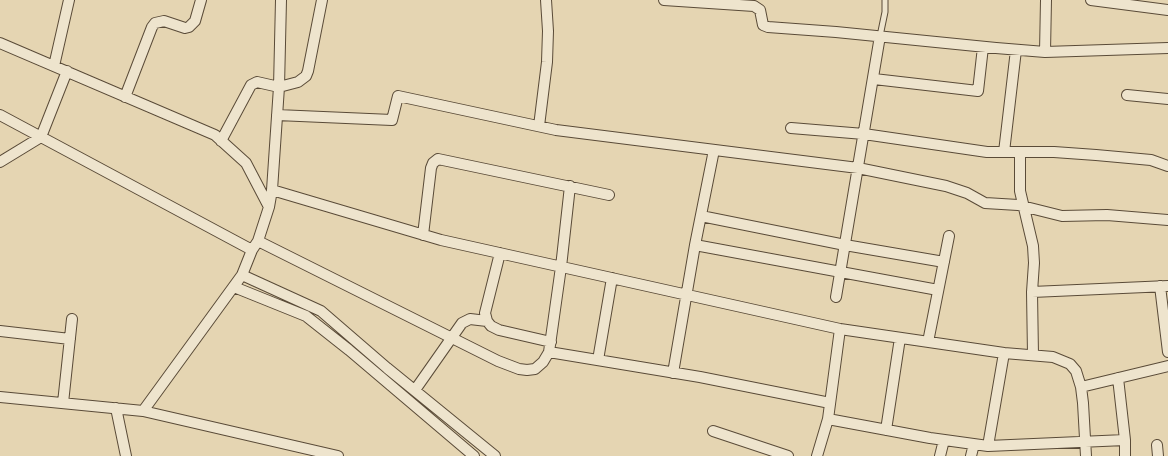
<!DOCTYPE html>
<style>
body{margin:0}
canvas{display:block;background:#e5d5b2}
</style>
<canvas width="1168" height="456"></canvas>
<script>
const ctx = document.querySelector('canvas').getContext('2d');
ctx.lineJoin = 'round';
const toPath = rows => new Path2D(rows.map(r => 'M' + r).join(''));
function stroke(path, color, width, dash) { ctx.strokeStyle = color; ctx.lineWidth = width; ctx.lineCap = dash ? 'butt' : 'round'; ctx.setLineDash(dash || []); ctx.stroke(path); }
const lane = toPath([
 [880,36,885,12,885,0]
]);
const street = toPath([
 [664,0,754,6,760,10,763,25,768,27,836,32,996,48,1045,52,1168,48],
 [1091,0,1168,10],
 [0,43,215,135,246,163,269,207],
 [1045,52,1046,0],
 [54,66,69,0],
 [874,79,978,91,983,47],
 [1127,95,1168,99],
 [125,97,152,27,155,23,164,21,185,28,189,27,195,21,201,0],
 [0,115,252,250],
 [277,115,392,120,398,96,556,130,858,168,946,186,967,193,985,203,1018,205,1062,216,1107,215,1168,220],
 [539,126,547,62,548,31,546,0],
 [791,128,864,134,987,152,1054,152,1096,155,1151,160,1168,166],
 [221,141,251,85,257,82,279,87,298,82,306,76,308,71,322,0],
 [1004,152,1016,50],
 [1020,152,1020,191,1033,246,1034,263,1032,292,1033,355],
 [0,162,41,137,67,71],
 [570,186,561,267,549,352,700,377,830,403],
 [272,190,441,240,840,329,1004,353,988,446],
 [701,216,845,245,944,262],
 [423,235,431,168,433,163,438,159,609,195],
 [258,241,498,361,519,369,527,370,535,369,543,362,549,352],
 [695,245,714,150],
 [500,253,485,313,487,321,491,326,499,330,551,342],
 [242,275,321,311,387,368,495,456],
 [1160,286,1168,352],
 [234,287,306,316,349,350,474,456],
 [1032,292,1168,286],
 [836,297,880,36],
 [840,329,828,419,930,438,988,446,1125,440],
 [0,331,70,339],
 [928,342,949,236],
 [1004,353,1053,357,1070,364,1076,371,1081,387,1083,403,1086,456],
 [598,360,612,278],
 [673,373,695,245,938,290],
 [1118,378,1125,440,1125,456],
 [1081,387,1168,366],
 [415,390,462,323,470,319,487,321],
 [0,397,143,411,338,456],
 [63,403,72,319],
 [116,408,126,456],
 [143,411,242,275,252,250,258,241,269,207,272,190,279,87,281,0],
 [886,430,900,338],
 [713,431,788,456],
 [1157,445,1158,456],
 [817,456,828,419],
 [940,456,944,440],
 [971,456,974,444]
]);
stroke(lane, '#5a4b38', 7);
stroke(street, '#5a4b38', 12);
stroke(lane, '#eee4cd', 5);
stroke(street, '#eee4cd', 10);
</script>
